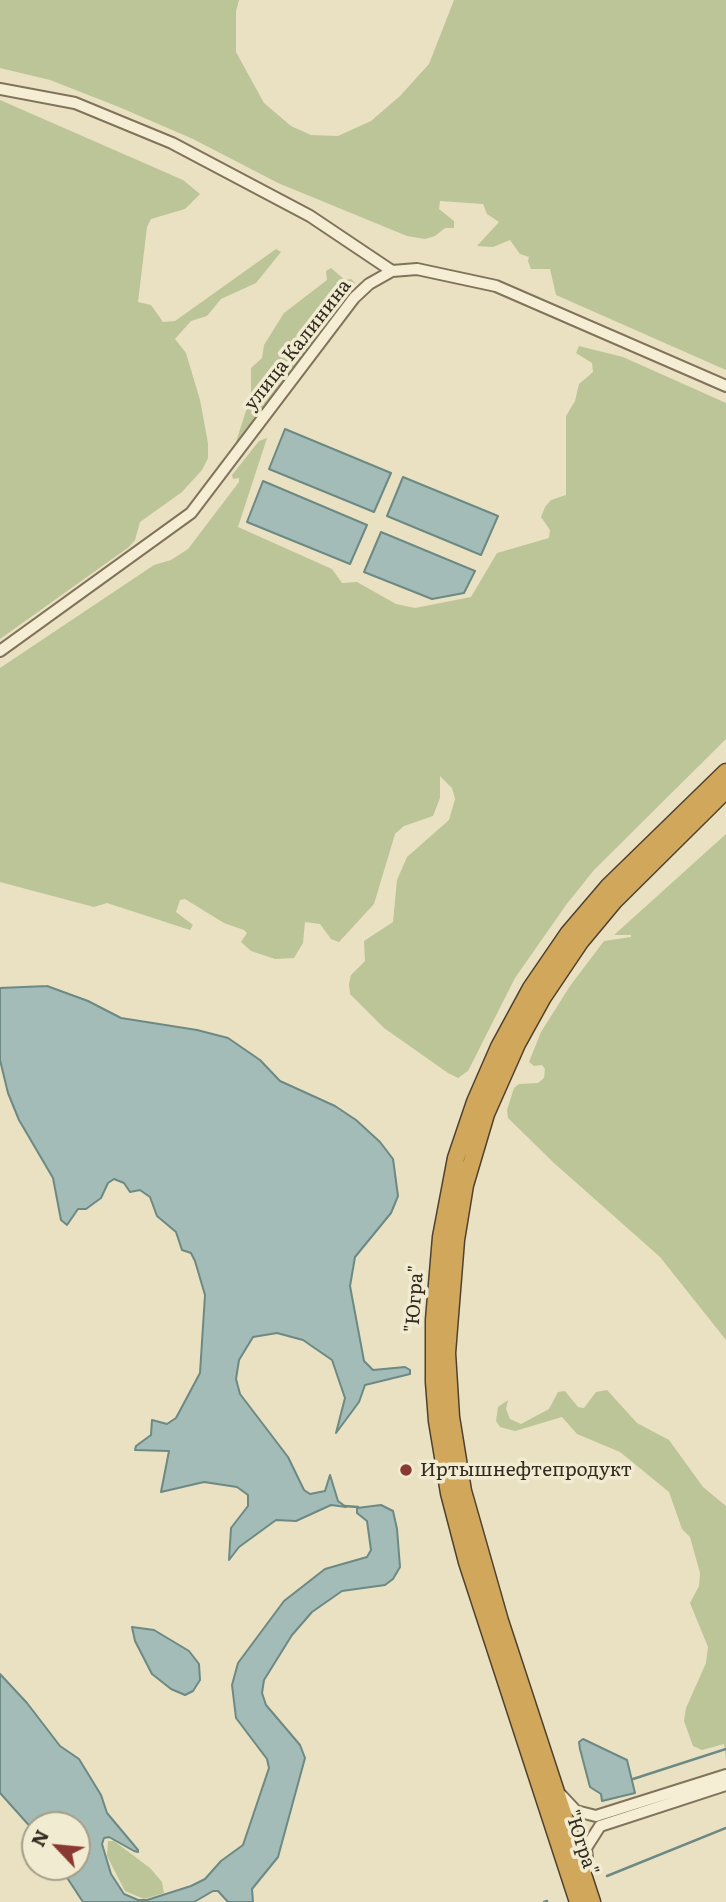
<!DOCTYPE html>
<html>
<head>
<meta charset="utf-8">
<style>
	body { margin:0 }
	#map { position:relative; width:726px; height:1902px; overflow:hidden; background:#e9e1c2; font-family:Literata,serif }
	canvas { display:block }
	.north { position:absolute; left:21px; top:1811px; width:70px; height:70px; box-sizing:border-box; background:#f1ebd1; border:2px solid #a59e89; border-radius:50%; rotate:296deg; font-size:19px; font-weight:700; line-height:28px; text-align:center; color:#322a1e }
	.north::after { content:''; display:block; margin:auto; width:24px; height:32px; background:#8a3932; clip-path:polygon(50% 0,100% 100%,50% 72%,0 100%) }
</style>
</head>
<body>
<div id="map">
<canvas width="726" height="1902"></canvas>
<div class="north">N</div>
</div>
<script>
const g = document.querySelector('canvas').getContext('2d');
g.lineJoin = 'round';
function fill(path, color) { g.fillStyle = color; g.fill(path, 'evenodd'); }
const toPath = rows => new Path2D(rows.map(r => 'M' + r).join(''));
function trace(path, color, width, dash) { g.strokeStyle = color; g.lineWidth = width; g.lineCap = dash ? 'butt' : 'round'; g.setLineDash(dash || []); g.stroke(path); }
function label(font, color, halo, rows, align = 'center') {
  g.font = font + ' Literata,serif'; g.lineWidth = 7; g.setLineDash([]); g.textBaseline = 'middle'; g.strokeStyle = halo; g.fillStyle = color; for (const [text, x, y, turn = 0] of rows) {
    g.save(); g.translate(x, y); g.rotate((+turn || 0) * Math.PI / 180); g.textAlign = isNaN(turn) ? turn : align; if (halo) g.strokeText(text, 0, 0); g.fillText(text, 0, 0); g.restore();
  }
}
const green = toPath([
	[0,0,239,0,236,11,236,52,264,103,291,126,311,135,338,136,371,121,400,96,429,64,454,0,726,0,726,370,556,295,550,269,531,269,528,261,529,257,520,254,510,240,493,247,477,246,499,222,487,214,483,204,440,201,439,209,454,221,454,228,445,228,435,236,425,239,407,236,278,183,193,139,119,107,50,80,0,68],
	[0,100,183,180,200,194,185,209,151,219,147,227,138,302,151,305,163,322,175,321,276,249,281,252,256,283,221,299,207,316,191,321,175,339,186,353,200,400,208,443,208,458,202,470,182,492,140,522,135,540,129,547,0,639],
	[331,268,345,280,351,279,355,283,346,293,341,309,241,441,236,442,251,395,251,368,262,358,264,345,284,313,327,280,326,271],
	[579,346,623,357,726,403,726,739,594,870,566,905,515,978,468,1071,458,1078,448,1073,384,1028,350,994,349,984,351,975,365,961,364,941,393,922,397,880,407,857,449,820,455,799,452,788,440,776,440,798,433,816,404,826,395,834,374,904,339,942,331,939,320,924,305,922,303,943,294,958,275,959,251,951,241,942,247,933,244,930,224,923,185,899,180,900,176,912,193,925,190,930,107,903,94,907,0,882,0,668,154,565,171,560,188,549,239,482,239,478,233,479,232,475,259,441,267,438,238,527,332,569,342,583,357,582,396,604,415,608,471,597,497,553,549,538,550,530,541,517,545,507,551,500,566,495,566,416,575,401,579,384,593,372,592,363,576,353],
	[726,834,726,1340,660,1257,554,1163,508,1118,507,1110,514,1088,519,1084,538,1083,544,1078,545,1069,542,1065,534,1066,529,1062,541,1032,570,986,604,941,631,937,631,935,614,935],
	[607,1390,637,1423,669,1440,703,1487,726,1506,726,1759,724,1744,702,1750,693,1746,684,1721,686,1708,706,1663,708,1647,690,1603,699,1586,700,1573,690,1537,682,1529,669,1492,620,1452,577,1434,562,1417,515,1431,500,1427,496,1421,498,1407,508,1400,506,1409,510,1419,521,1424,549,1409,558,1392,565,1391,578,1407,584,1408,596,1392],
	[108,1841,114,1841,150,1868,162,1882,164,1893,144,1899,125,1891,107,1856]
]);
const water = toPath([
	[285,429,391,473,374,512,269,469,285,429],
	[403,477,498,516,481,555,387,516,403,477],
	[263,481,367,525,350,564,247,522,263,481],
	[381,532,475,571,464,593,432,599,364,572,381,532],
	[47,986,88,1001,121,1018,197,1030,228,1038,260,1060,280,1081,335,1106,356,1120,380,1142,393,1159,398,1196,391,1213,355,1257,350,1286,364,1361,373,1370,405,1367,410,1370,410,1374,365,1385,359,1402,336,1433,345,1398,332,1360,303,1340,277,1333,253,1337,239,1360,236,1379,240,1394,288,1457,304,1490,310,1494,325,1491,330,1475,338,1501,346,1507,331,1505,296,1521,276,1520,239,1547,229,1560,231,1528,248,1506,248,1495,237,1487,204,1482,161,1492,169,1451,135,1450,136,1446,151,1435,152,1420,167,1424,176,1418,200,1373,205,1295,195,1261,191,1253,182,1250,176,1232,157,1216,150,1197,140,1190,130,1192,124,1183,114,1179,108,1183,101,1198,86,1209,78,1209,67,1225,61,1220,53,1178,19,1120,8,1093,0,1060,0,988,47,986],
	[381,1505,393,1511,397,1529,400,1567,393,1579,385,1585,342,1591,312,1612,292,1635,264,1680,262,1693,266,1705,300,1745,305,1758,278,1857,252,1889,253,1902,228,1902,218,1891,213,1891,194,1902,83,1902,60,1867,77,1867,77,1825,35,1825,35,1832,0,1793,0,1674,27,1703,60,1746,79,1759,101,1795,107,1813,138,1850,138,1852,134,1851,109,1837,104,1838,102,1844,111,1874,124,1894,138,1900,147,1900,191,1886,205,1879,221,1861,243,1845,269,1768,267,1759,236,1718,232,1685,238,1663,284,1601,325,1569,367,1557,371,1550,367,1521,357,1513,357,1508,381,1505],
	[132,1627,154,1630,189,1651,199,1664,200,1680,193,1691,185,1695,171,1689,152,1674,135,1641,132,1627],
	[583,1739,627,1760,635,1793,602,1801,601,1794,590,1787,580,1749,579,1742,583,1739]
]);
const stream = toPath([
	[344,1506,358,1507],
	[633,1779,726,1749],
	[607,1876,726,1828],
	[544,1902,547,1901]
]);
const minor = toPath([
	[0,89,75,103,172,143,310,216,392,271],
	[0,651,191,513,354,298,369,284,392,271,417,269,496,286,726,386],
	[561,1795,576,1811,596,1816,726,1775],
	[588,1868,586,1848,600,1826,726,1785]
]);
const highway = toPath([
	[578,1902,467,1562,449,1493,437,1421,434,1382,434,1320,441,1237,456,1158,475,1102,499,1047,531,988,568,934,609,886,726,772],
	[592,1902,500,1621,463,1491,451,1417,447,1353,456,1240,465,1185,486,1114,517,1044,543,997,580,942,615,900,726,790]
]);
const markers = [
	[406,1470,7,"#8a3932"]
];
const streetNames = [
	["улица Калинина",298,345,-52],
	["\"Югра\"",415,1299,-86],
	["\"Югра\"",581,1843,72]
];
const poiNames = [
	["Иртышнефтепродукт",420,1470]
];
fill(green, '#bcc598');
fill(water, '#a4bcb7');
trace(water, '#6c8984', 2);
trace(stream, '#6c8984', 2.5);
trace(minor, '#81735b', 14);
trace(highway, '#4f412f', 19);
trace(minor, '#f5eed5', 10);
trace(highway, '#d0a75b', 16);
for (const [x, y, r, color] of markers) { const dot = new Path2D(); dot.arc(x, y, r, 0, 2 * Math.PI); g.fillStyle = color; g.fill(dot); trace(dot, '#f1ebd1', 2.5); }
label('19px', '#322a1e', '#f1ebd1', streetNames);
label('19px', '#322a1e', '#f1ebd1', poiNames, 'left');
</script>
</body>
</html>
